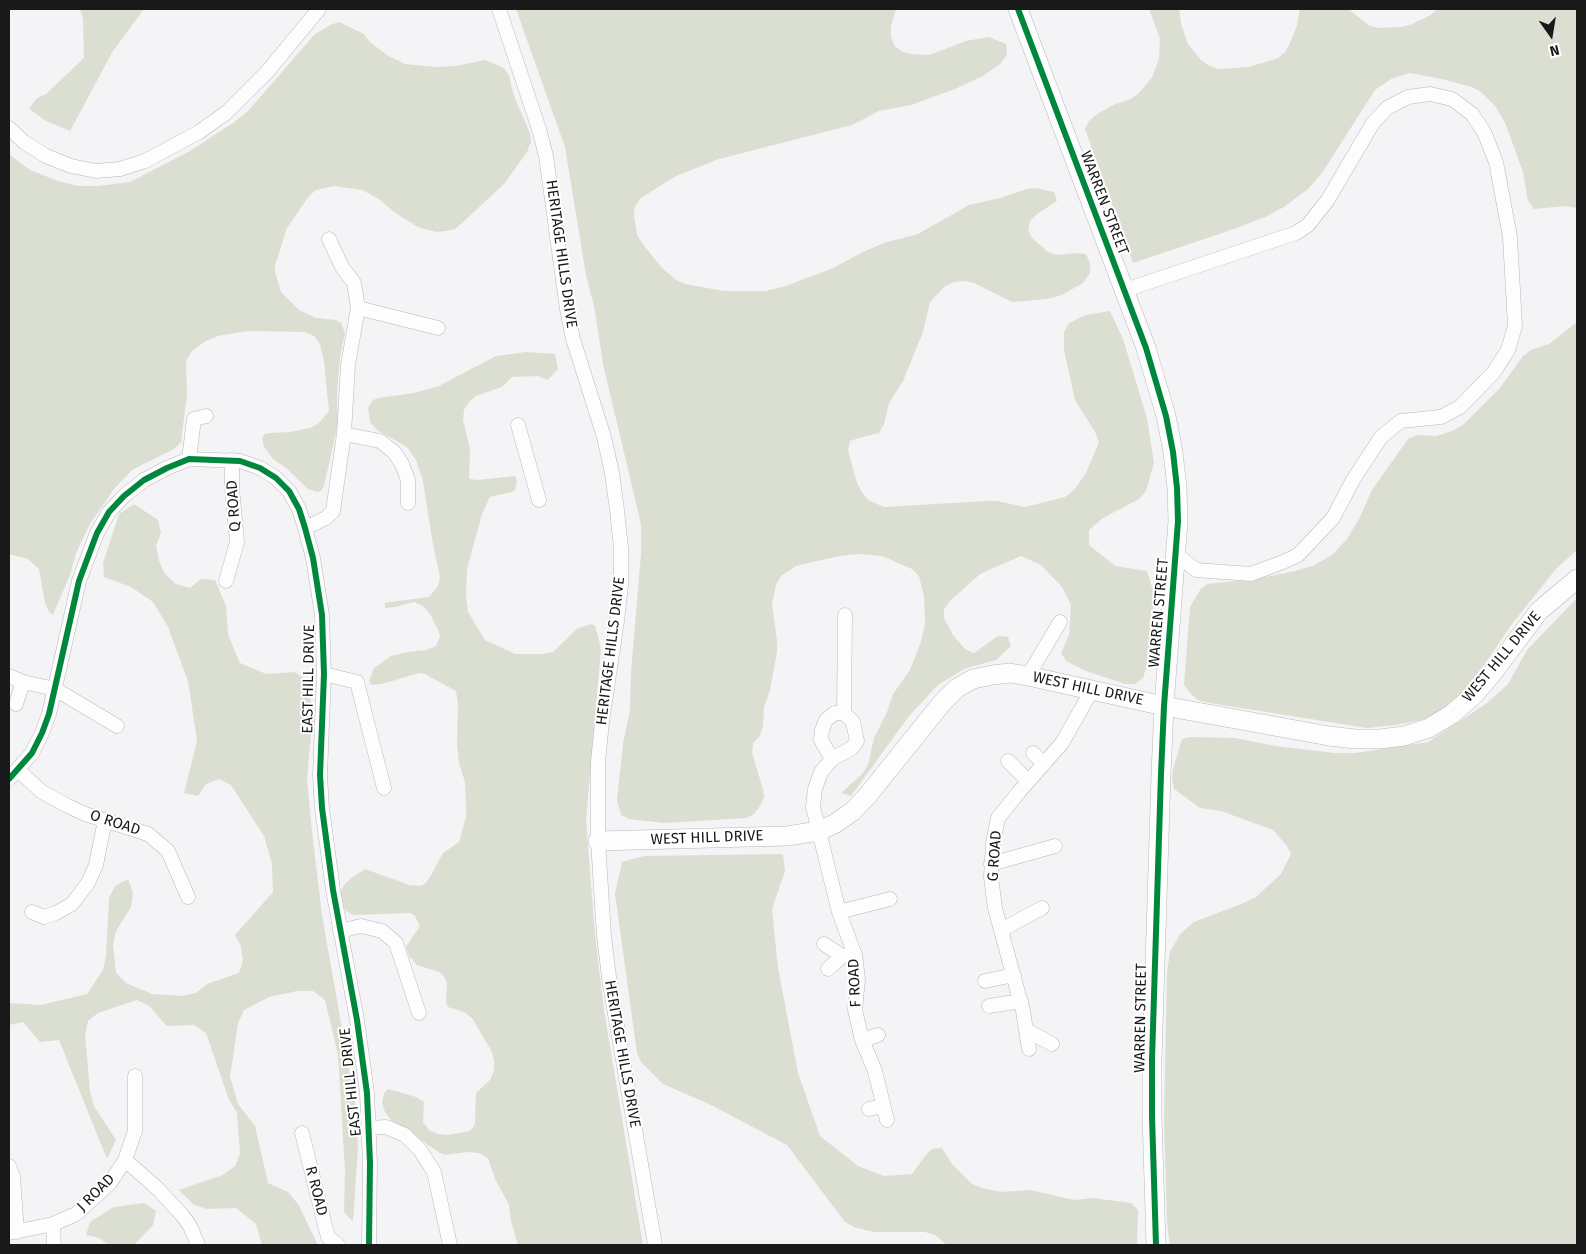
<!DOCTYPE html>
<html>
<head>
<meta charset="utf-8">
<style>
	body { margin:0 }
	#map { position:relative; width:1586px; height:1254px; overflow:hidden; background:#f4f3f6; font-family:"Fira Sans",sans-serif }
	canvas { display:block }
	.frame { position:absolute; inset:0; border:10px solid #1a191a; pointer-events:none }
	.north { position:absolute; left:1526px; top:10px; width:50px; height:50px; -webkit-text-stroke:4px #fff; paint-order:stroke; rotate:167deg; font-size:14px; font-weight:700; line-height:20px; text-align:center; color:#1a191a }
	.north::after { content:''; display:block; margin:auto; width:18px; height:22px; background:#1a191a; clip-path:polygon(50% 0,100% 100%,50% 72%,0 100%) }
</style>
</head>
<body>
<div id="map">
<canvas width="1586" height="1254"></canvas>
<div class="frame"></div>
<div class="north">N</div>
</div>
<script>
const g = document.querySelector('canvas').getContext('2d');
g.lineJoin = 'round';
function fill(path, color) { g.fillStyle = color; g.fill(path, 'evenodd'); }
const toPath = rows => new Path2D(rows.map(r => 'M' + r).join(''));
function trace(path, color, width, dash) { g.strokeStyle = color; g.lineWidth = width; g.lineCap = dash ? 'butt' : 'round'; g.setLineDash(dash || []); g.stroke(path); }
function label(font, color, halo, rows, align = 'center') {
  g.font = font + ' "Fira Sans",sans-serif'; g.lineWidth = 4; g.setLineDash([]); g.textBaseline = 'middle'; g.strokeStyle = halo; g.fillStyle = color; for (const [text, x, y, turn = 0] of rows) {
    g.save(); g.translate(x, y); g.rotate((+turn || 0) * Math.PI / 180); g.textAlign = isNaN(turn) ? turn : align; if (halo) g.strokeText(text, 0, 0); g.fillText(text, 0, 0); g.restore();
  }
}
const green = toPath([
	[80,9,144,9,113,51,70,131,46,121,29,109,36,99,46,94,84,58,83,19],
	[516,9,896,9,891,26,891,36,894,45,901,51,910,54,929,55,966,41,989,37,1006,44,1007,55,1000,64,983,76,955,89,911,105,879,111,852,125,719,159,676,176,641,198,635,206,634,216,637,234,642,243,661,267,676,280,685,284,724,291,766,291,786,286,833,268,865,251,884,243,918,234,969,205,1000,198,1027,189,1036,188,1054,192,1057,201,1037,214,1030,221,1028,230,1033,239,1048,252,1057,255,1077,253,1086,254,1090,263,1090,273,1083,283,1062,295,1047,299,1012,302,974,283,965,281,954,282,944,287,930,302,923,332,903,381,889,403,884,424,879,433,859,438,850,441,848,450,857,483,862,492,868,500,884,507,987,501,997,501,1025,507,1065,497,1074,490,1086,473,1099,442,1095,432,1075,400,1064,350,1064,332,1069,323,1077,319,1086,315,1110,311,1123,339,1147,418,1154,463,1146,491,1139,499,1103,518,1089,530,1089,545,1115,566,1147,571,1153,591,1152,649,1143,678,1135,684,1125,684,1086,671,1066,661,1061,653,1069,635,1071,605,1062,587,1041,565,1021,556,980,574,950,601,944,609,944,618,953,635,965,649,974,653,998,636,1008,637,1011,646,996,660,964,669,938,685,909,716,851,796,841,793,862,774,868,765,874,738,887,712,893,694,910,670,921,642,925,624,924,596,919,576,912,569,882,556,859,554,839,556,796,566,781,576,776,585,772,604,777,640,777,652,770,690,764,707,763,726,760,736,753,743,752,753,763,789,764,797,760,806,754,814,746,818,664,823,629,819,621,815,617,800,623,744,630,710,631,673,641,554,641,524,603,364,594,306,586,275,565,147],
	[1149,9,1179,9,1181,24,1188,44,1201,60,1210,66,1219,69,1249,67,1278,58,1285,52,1290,43,1297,25,1300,9,1348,9,1370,26,1379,28,1401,27,1410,25,1429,16,1438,9,1577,9,1577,208,1566,206,1534,209,1528,201,1523,172,1506,125,1496,107,1481,92,1472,87,1442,79,1410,73,1391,79,1375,90,1322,173,1308,189,1284,207,1265,217,1237,228,1133,263,1085,129,1089,121,1096,115,1113,105,1131,99,1139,93,1152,77,1159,59,1160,38],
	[339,22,364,34,370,42,387,55,405,64,436,67,455,66,485,60,504,68,509,76,514,96,530,133,531,142,527,152,504,184,462,223,455,229,446,231,436,232,418,227,394,212,379,199,362,190,334,186,316,190,309,196,287,228,275,265,275,272,281,292,299,310,316,318,336,320,341,323,345,333,340,357,338,381,337,402,338,424,324,486,321,491,317,492,308,489,286,468,273,459,264,447,262,438,265,434,270,433,290,432,310,428,319,423,329,411,324,362,320,344,314,336,305,332,248,331,218,336,204,342,192,351,186,361,187,395,181,442,174,449,132,470,114,489,90,524,76,553,70,575,53,615,49,612,45,603,39,569,28,559,9,554,9,154,30,170,58,181,78,186,98,186,130,182,190,151,233,123,249,110,314,35,330,25],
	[1577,322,1577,550,1556,569,1512,624,1489,658,1454,705,1426,719,1396,725,1367,728,1210,703,1198,700,1190,693,1184,685,1190,607,1200,590,1207,584,1256,579,1295,571,1315,565,1333,554,1347,539,1359,519,1372,490,1408,439,1417,435,1436,436,1446,433,1454,430,1463,425,1500,388,1523,356,1531,350,1549,344],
	[526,352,555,354,558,369,548,380,538,376,512,377,502,387,476,396,469,402,464,410,463,420,470,449,469,479,478,480,515,476,517,481,515,490,511,492,490,497,482,514,467,569,466,596,468,612,485,640,515,654,543,654,553,652,578,628,591,624,595,626,599,640,601,650,586,820,595,935,604,1010,643,1245,518,1245,511,1221,509,1205,495,1179,488,1158,479,1153,467,1152,445,1155,440,1153,391,1120,385,1112,382,1103,384,1093,388,1089,416,1097,424,1102,423,1122,429,1130,438,1134,448,1135,469,1131,473,1128,475,1124,476,1093,490,1080,494,1071,494,1060,491,1050,472,1018,464,1012,448,1007,446,1003,447,983,443,975,439,972,417,965,409,956,406,947,420,926,415,916,411,913,353,915,345,910,341,901,341,891,344,885,351,878,365,869,409,885,420,886,425,884,430,877,443,853,459,842,466,817,466,806,465,782,459,763,457,743,458,704,456,691,425,674,419,673,382,684,372,685,369,681,374,668,391,656,407,652,427,650,436,646,440,637,439,632,430,614,423,606,414,602,395,607,385,608,385,603,390,602,429,597,438,586,440,576,433,545,423,481,416,460,407,447,377,430,370,422,368,408,373,400,378,398,414,393,439,386,496,356],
	[134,504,158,520,161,533,156,546,159,561,165,574,176,584,190,588,201,579,215,580,226,606,228,635,240,663,266,674,295,672,307,681,315,721,311,735,307,779,311,822,322,915,355,1103,358,1148,353,1222,344,1212,345,1170,338,1055,325,1000,313,991,297,991,269,997,244,1010,238,1023,230,1077,238,1104,255,1126,268,1183,288,1192,298,1204,318,1245,262,1245,256,1224,236,1208,207,1209,194,1205,179,1190,223,1175,235,1166,240,1154,237,1112,229,1100,206,1033,194,1025,167,1026,149,1006,137,1000,98,1013,88,1021,85,1035,90,1091,94,1106,116,1140,107,1159,59,1040,40,1042,23,1022,9,1025,9,1003,41,1005,87,994,103,970,106,956,109,898,115,886,128,879,133,893,131,907,116,931,113,945,116,973,126,983,152,994,182,996,196,993,207,984,239,973,243,960,241,946,235,935,273,892,272,864,264,836,231,785,219,779,206,784,198,796,184,793,197,741,188,681,168,627,153,602,131,587,104,577,103,563,119,514],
	[1577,598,1577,1245,1170,1245,1167,1222,1164,1120,1167,972,1170,952,1180,934,1194,922,1239,905,1256,897,1281,874,1291,854,1287,846,1273,830,1221,811,1200,808,1174,789,1172,779,1173,769,1182,739,1190,737,1235,738,1275,746,1335,753,1355,753,1428,742,1487,703,1508,684,1527,650],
	[783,854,785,871,772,909,778,968,798,1073,820,1136,858,1166,884,1176,912,1174,925,1156,932,1149,942,1148,952,1164,972,1184,982,1188,1001,1192,1031,1190,1074,1200,1093,1198,1131,1203,1138,1210,1137,1245,947,1245,935,1235,925,1232,874,1232,854,1227,845,1222,787,1145,711,1105,663,1084,641,1062,637,1053,615,894,622,862,644,856],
	[144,1203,156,1211,153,1225,134,1245,109,1245,99,1238,86,1235,90,1222,114,1207]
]);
const street = toPath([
	[499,9,539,129,546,156,567,309,573,339,604,437,612,473,617,510,621,548,621,585,617,621,602,722,598,762,598,841,604,936,610,985,655,1245],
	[9,128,24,142,46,156,71,166,96,171,120,169,145,161,199,132,226,113,267,72,319,9],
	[1125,290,1296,233,1308,225,1327,201,1373,123,1387,108,1408,97,1430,94,1452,99,1472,114,1484,132,1496,162,1510,237,1515,326,1508,350,1494,372,1460,407,1441,417,1401,421,1381,437,1353,480,1333,518,1298,555,1283,562,1251,574,1196,570,1176,554],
	[358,308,438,328],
	[518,425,539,500],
	[344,434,380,441,394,452,402,464,408,480,408,503],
	[189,459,194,419,206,416],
	[305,528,326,518,333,511,344,434,348,365,358,308,354,283,342,267,329,239],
	[226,581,237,542,232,488,232,460],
	[324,674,357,682,384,788],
	[9,676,23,682,55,689,117,726],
	[1028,676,1060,622],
	[16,704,23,682],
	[844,713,845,615],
	[1033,753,1044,764],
	[832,759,821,740,822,730,826,720,835,713,844,713,853,722,857,741,852,748,832,759,821,772,815,789,813,807,839,912,855,955,858,979,855,1010,862,1040,875,1071,887,1120],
	[1008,761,1028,781],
	[18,770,42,792,68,806,85,814,148,834,168,851,188,897],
	[9,779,32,753,42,733,49,714,79,581,97,533,109,512,124,496,144,480,167,468,189,459,240,461,260,468,276,478,289,491,299,509,305,528,313,558,322,615,324,674,320,775,322,808,333,890,357,1020,367,1093,370,1163,369,1245],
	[991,864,1055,846],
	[32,912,44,917,56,913,72,904,88,883,96,865,105,820],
	[839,912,890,899],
	[1001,930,1042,908],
	[340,931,361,926,382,931,396,943,419,1013],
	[824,944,842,956],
	[828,969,842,956,855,955],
	[985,981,1014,975],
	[989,1006,1021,1001],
	[1026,1030,1052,1044],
	[862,1040,878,1035],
	[1029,1049,1023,1011,995,908,991,877,993,843,998,818,1019,792,1062,743,1092,690],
	[869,1109,883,1106],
	[369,1128,386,1127,405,1135,420,1150,434,1172,450,1245],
	[302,1133,328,1237,338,1245],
	[125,1160,158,1189,182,1215,190,1226,198,1245],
	[9,1166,13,1177,17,1232],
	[53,1224,54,1245],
	[9,1233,53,1224,76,1214,110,1183,125,1160,135,1131,135,1076]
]);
const secondary = toPath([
	[1018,9,1146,348,1166,416,1173,452,1177,488,1178,521,1164,706,1161,774,1152,1059,1152,1116,1156,1245],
	[598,841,787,836,819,831,836,823,853,811,868,795,942,703,957,688,973,679,992,675,1010,673,1028,676,1164,706,1329,736,1355,739,1380,739,1404,736,1429,728,1452,714,1473,696,1491,675,1539,611,1577,579]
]);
const cycleway = toPath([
	[1018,9,1146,348,1166,416,1173,452,1177,488,1178,521,1164,706,1161,774,1152,1059,1152,1116,1156,1245],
	[9,779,32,753,42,733,49,714,79,581,97,533,109,512,124,496,144,480,167,468,189,459,240,461,260,468,276,478,289,491,299,509,305,528,313,558,322,615,324,674,320,775,322,808,333,890,357,1020,367,1093,370,1163,369,1245]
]);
const streetNames = [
	["WARREN STREET",1104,203,69],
	["HERITAGE HILLS DRIVE",561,254,82],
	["Q ROAD",234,506,-94],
	["WARREN STREET",1159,613,-85],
	["HERITAGE HILLS DRIVE",611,651,-83],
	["WEST HILL DRIVE",1502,657,-50],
	["EAST HILL DRIVE",309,679,-89],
	["WEST HILL DRIVE",1088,689,12],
	["O ROAD",115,823,18],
	["WEST HILL DRIVE",707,838,-2],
	["G ROAD",995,856,-86],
	["F ROAD",855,983,-93],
	["WARREN STREET",1141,1018,-89],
	["HERITAGE HILLS DRIVE",622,1054,80],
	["EAST HILL DRIVE",351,1082,-96],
	["R ROAD",316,1191,76],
	["J ROAD",96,1193,-45]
];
fill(green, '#dadfd2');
trace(street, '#b8b7ba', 15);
trace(secondary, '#b8b7ba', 20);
trace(street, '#fdfdfe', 14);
trace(secondary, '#fdfdfe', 19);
trace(cycleway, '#00873e', 6);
label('15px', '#1a191a', '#fff', streetNames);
</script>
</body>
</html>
